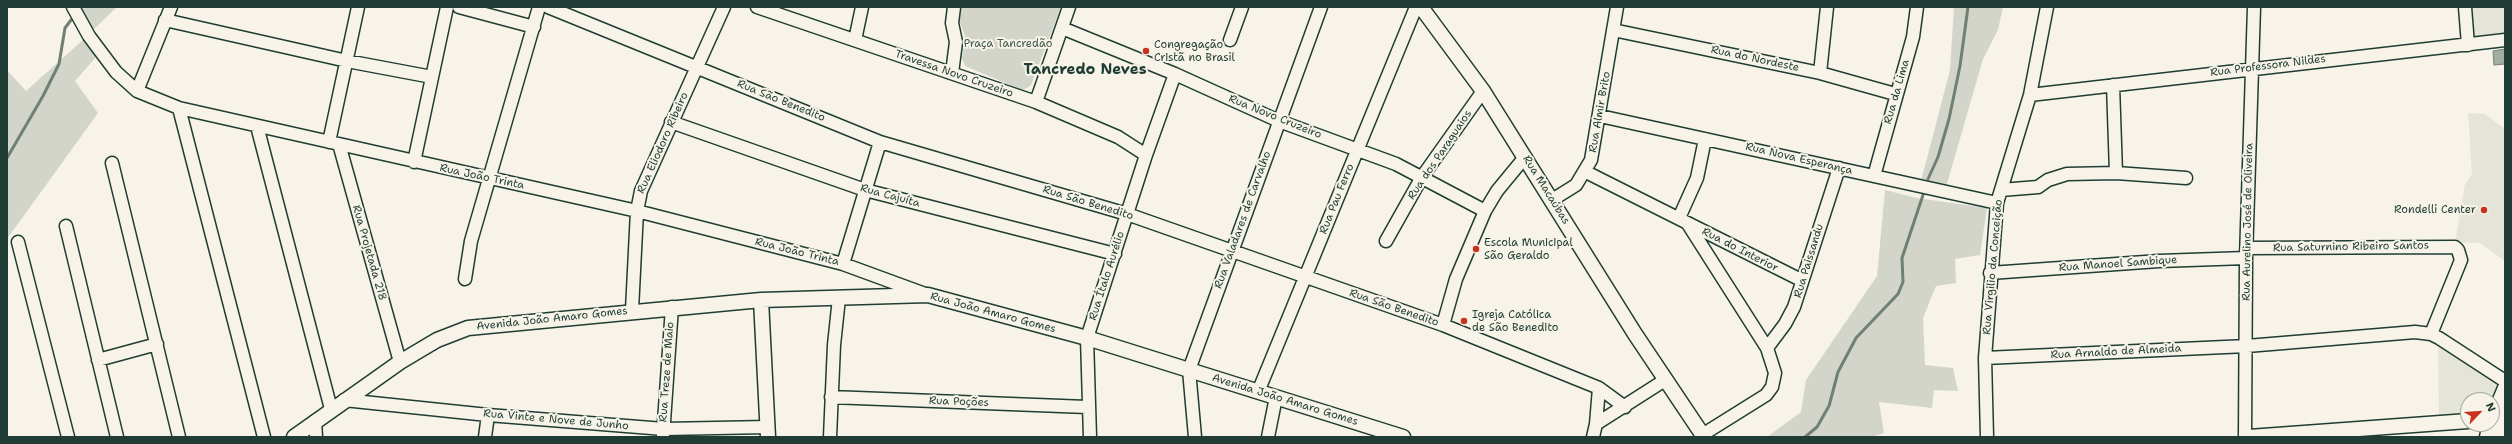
<!DOCTYPE html>
<html>
<head>
<meta charset="utf-8">
<style>
	body { margin:0 }
	#map { position:relative; width:2512px; height:444px; overflow:hidden; background:#f7f3e8; font-family:"Shantell Sans",sans-serif }
	canvas { display:block }
	.frame { position:absolute; inset:0; border:8px solid #1f3d34; pointer-events:none }
	.north { position:absolute; left:2460px; top:392px; width:40px; height:40px; box-sizing:border-box; background:#f7f3e8; border:1px solid #a1aaa0; border-radius:50%; rotate:65deg; font-size:11px; font-weight:700; line-height:16px; text-align:center; color:#1f3d34 }
	.north::after { content:''; display:block; margin:auto; width:14px; height:18px; background:#c8321e; clip-path:polygon(50% 0,100% 100%,50% 72%,0 100%) }
</style>
</head>
<body>
<div id="map">
<canvas width="2512" height="444"></canvas>
<div class="frame"></div>
<div class="north">N</div>
</div>
<script>
const g = document.querySelector('canvas').getContext('2d');
g.lineJoin = 'round';
function fill(path, color) { g.fillStyle = color; g.fill(path, 'evenodd'); }
const toPath = rows => new Path2D(rows.map(r => 'M' + r).join(''));
function trace(path, color, width, dash) { g.strokeStyle = color; g.lineWidth = width; g.lineCap = dash ? 'butt' : 'round'; g.setLineDash(dash || []); g.stroke(path); }
function label(font, color, halo, rows, align = 'center') {
  g.font = font + ' "Shantell Sans",sans-serif'; g.lineWidth = 4; g.setLineDash([]); g.textBaseline = 'middle'; g.strokeStyle = halo; g.fillStyle = color; for (const [text, x, y, turn = 0] of rows) {
    g.save(); g.translate(x, y); g.rotate((+turn || 0) * Math.PI / 180); g.textAlign = isNaN(turn) ? turn : align; if (halo) g.strokeText(text, 0, 0); g.fillText(text, 0, 0); g.restore();
  }
}
const built = toPath([
	[2460,7,2505,7,2505,34,2462,39],
	[2468,113,2485,114,2505,129,2505,261,2480,243,2455,242,2465,184,2472,174],
	[2438,343,2505,382,2505,431,2472,424,2492,424,2492,400,2468,400,2468,423,2439,417]
]);
const green = toPath([
	[80,7,117,7,93,30],
	[961,7,1061,7,1031,85,1027,88,1022,90,965,66,962,58,965,36,959,20],
	[1954,7,2003,7,1998,30,1983,59,1946,187,1921,181,1950,70],
	[83,40,97,56,75,81,98,113,7,239,7,70,26,91],
	[1885,190,1917,198,1987,208,1980,255,1955,259,1956,283,1936,286,1923,318,1925,365,1953,368,1958,391,1934,390,1932,408,1879,402,1884,433,1871,437,1767,437,1801,412,1806,380,1877,276]
]);
const water = toPath([
	[2505,49,2505,64,2494,65,2493,51,2505,49]
]);
const stream = toPath([
	[7,158,43,96,59,64,65,28,71,20],
	[1928,179,1938,157,1949,119,1960,66,1968,7],
	[1805,437,1817,427,1829,406,1838,372,1856,338,1898,294,1903,282,1902,258,1923,195]
]);
const minor = toPath([
	[73,7,89,36,116,72,137,91,179,108,637,211,843,264,925,294],
	[459,7,534,27],
	[548,7,880,142,1127,214,1443,325,1599,388,1625,407],
	[757,7,1036,102,1118,137,1146,155],
	[2465,7,2468,45],
	[165,20,347,61,432,77],
	[1062,28,1175,74,1279,121,1396,164,1485,211],
	[1613,30,1820,73,1895,94],
	[855,40,862,7],
	[1230,40,1242,7],
	[952,73,956,42,952,23,954,7],
	[1820,73,1827,7],
	[2113,85,2116,173],
	[137,91,171,7],
	[2030,95,2505,40],
	[1036,102,1069,7],
	[179,108,264,437],
	[1600,116,1997,203],
	[671,122,865,190,1115,254],
	[257,126,331,409],
	[329,142,358,7],
	[339,144,400,362],
	[414,162,447,7],
	[112,163,179,437],
	[1586,172,1801,280],
	[1874,176,1913,37,1917,7],
	[2001,190,2038,187,2048,180,2067,174,2116,173,2186,178],
	[1552,200,1576,185,1591,160,1617,7],
	[1679,218,1697,178,1705,139],
	[1688,224,1767,348,1775,373,1772,387,1766,395,1702,435],
	[66,226,117,437],
	[1386,241,1422,177,1483,91],
	[18,242,68,437],
	[2247,248,2455,247,2458,250,2461,260,2431,334],
	[843,264,880,142],
	[1990,273,2159,261,2246,258],
	[465,279,471,241,539,7],
	[632,310,637,211,641,191,724,7],
	[1443,325,1456,279,1485,211,1497,191,1525,157],
	[1767,348,1785,324,1794,307,1839,168],
	[1985,358,2247,346,2415,332,2431,334,2439,338,2505,381],
	[98,360,157,344],
	[1258,392,1416,7],
	[831,397,1087,407],
	[344,400,488,415,664,429,768,427],
	[315,421,316,437],
	[1596,424,1665,380],
	[663,436,672,307],
	[485,437,488,415],
	[830,437,834,345,839,298],
	[1090,437,1087,338,1146,155,1175,74],
	[1195,437,1189,370,1321,7],
	[1268,437,1276,397],
	[1593,437,1596,424,1599,388],
	[1987,437,1985,358,1997,203,2030,95,2047,7],
	[2245,437,2246,258,2254,7]
]);
const tertiary = toPath([
	[1421,7,1483,91,1635,334,1704,437],
	[761,300,768,437],
	[2492,419,2505,388],
	[294,437,400,362,437,340,468,328,761,300,928,295,1087,338,1403,437],
	[2249,437,2468,421],
	[2487,437,2490,424]
]);
const primary = toPath([
	[2497,437,2499,422,2505,408]
]);
const markers = [
	[1146,51,4,"#c8321e"],
	[2484,210,4,"#c8321e"],
	[1476,249,4,"#c8321e"],
	[1464,321,4,"#c8321e"]
];
const parkNames = [
	["Praça Tancredão",1008,44]
];
const poiNames = [
	["Congregação",1154,45],
	["Cristã no Brasil",1154,58],
	["Rondelli Center",2476,210,"right"],
	["Escola Municipal",1484,243],
	["São Geraldo",1484,256],
	["Igreja Católica",1472,315],
	["de São Benedito",1472,328]
];
const streetNames = [
	["Rua do Nordeste",1755,59,12],
	["Rua Professora Nildes",2268,66,-7],
	["Travessa Novo Cruzeiro",954,74,19],
	["Rua da Lima",1897,92,-74],
	["Rua São Benedito",781,101,22],
	["Rua Almir Brito",1600,112,-80],
	["Rua Novo Cruzeiro",1275,117,22],
	["Rua Eliodoro Ribeiro",663,143,-66],
	["Rua dos Paraguaios",1440,155,-56],
	["Rua Nova Esperança",1799,159,13],
	["Rua João Trinta",482,177,12],
	["Rua Macaúbas",1546,190,58],
	["Rua Cajuíta",890,196,15],
	["Rua Pau Ferro",1337,199,-68],
	["Rua São Benedito",1088,203,17],
	["Rua Valadares de Carvalho",1243,220,-70],
	["Rua Aurelino José de Oliveira",2248,222,-89],
	["Rua Saturnino Ribeiro Santos",2351,247,-1],
	["Rua do Interior",1740,250,27],
	["Rua João Trinta",797,252,14],
	["Rua Projetada 218",369,253,74],
	["Rua Paissandu",1809,261,-73],
	["Rua Manoel Sambique",2118,264,-4],
	["Rua Virgilio da Conceição",1993,267,-85],
	["Rua Ítalo Aurélio",1107,276,-72],
	["Rua São Benedito",1394,308,19],
	["Rua João Amaro Gomes",993,313,15],
	["Avenida João Amaro Gomes",552,319,-6],
	["Rua Arnaldo de Almeida",2116,352,-3],
	["Rua Treze de Maio",667,372,-86],
	["Avenida João Amaro Gomes",1285,400,17],
	["Rua Poções",959,402,2],
	["Rua Vinte e Nove de Junho",556,420,5]
];
const districtNames = [
	["Tancredo Neves",1085,70]
];
fill(built, '#e5e4d9');
fill(green, '#d3d5ca');
fill(water, '#a4ada3');
trace(water, '#6f8077', 1);
trace(stream, '#6f8077', 3);
trace(minor, '#1f3d34', 15);
trace(tertiary, '#1f3d34', 17);
trace(primary, '#1f3d34', 21);
trace(minor, '#f7f3e8', 12);
trace(tertiary, '#f7f3e8', 14);
trace(primary, '#f7f3e8', 18);
for (const [x, y, r, color] of markers) { const dot = new Path2D(); dot.arc(x, y, r, 0, 2 * Math.PI); g.fillStyle = color; g.fill(dot); trace(dot, '#f7f3e8', 1.5); }
label('11px', '#435b52', '#f7f3e8', parkNames);
label('11px', '#1f3d34', '#f7f3e8', poiNames, 'left');
label('11px', '#1f3d34', '#f7f3e8', streetNames);
label('bold 15px', '#1f3d34', '#f7f3e8', districtNames);
</script>
</body>
</html>
